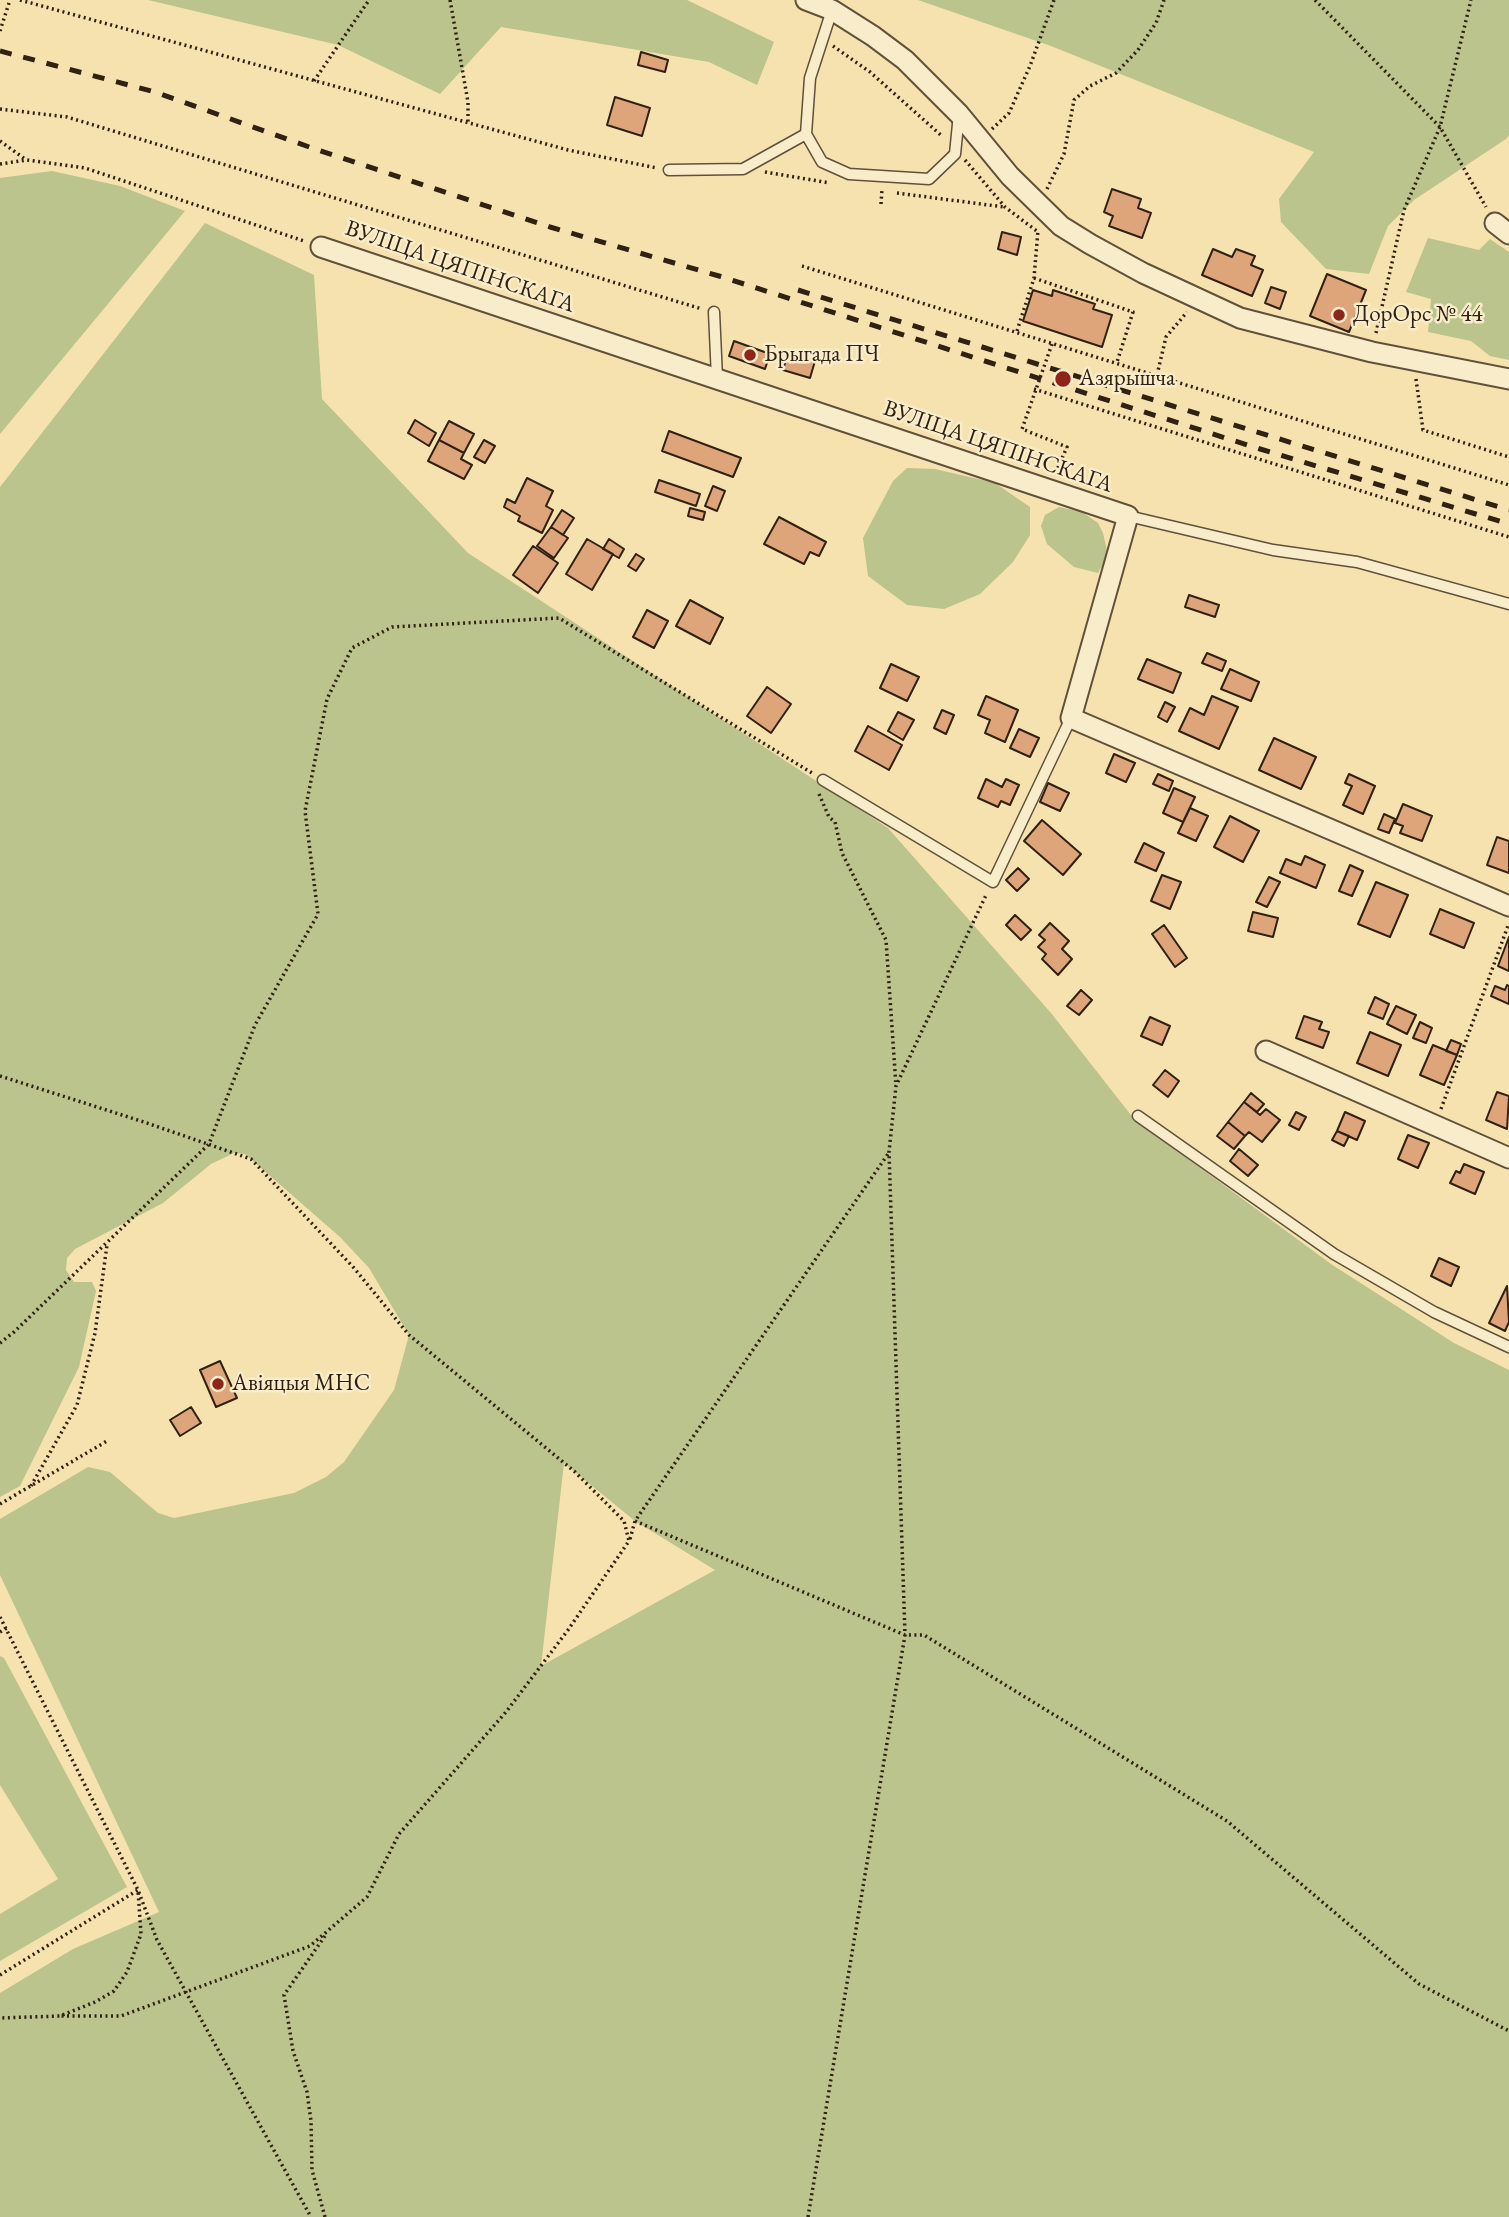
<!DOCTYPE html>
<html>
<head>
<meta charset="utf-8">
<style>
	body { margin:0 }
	canvas { display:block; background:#f5e2ae }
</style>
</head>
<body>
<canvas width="1509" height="2217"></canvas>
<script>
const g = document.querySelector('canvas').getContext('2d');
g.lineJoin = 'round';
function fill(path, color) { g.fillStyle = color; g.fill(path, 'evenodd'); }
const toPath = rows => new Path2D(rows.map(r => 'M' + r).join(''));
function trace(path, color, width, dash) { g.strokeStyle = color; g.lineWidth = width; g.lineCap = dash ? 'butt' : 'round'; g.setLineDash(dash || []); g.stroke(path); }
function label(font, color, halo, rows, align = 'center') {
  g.font = font + ' "EB Garamond",serif'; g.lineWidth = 5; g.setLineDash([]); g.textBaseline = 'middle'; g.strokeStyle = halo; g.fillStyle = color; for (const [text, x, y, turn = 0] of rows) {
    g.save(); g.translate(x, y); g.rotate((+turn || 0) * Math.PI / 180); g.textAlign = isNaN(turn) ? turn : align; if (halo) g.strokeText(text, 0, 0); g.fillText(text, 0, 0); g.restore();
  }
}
const green = toPath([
	[148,0,687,0,774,42,757,85,709,62,501,27,440,94,338,45],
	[918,0,1509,0,1509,135,1506,139,1414,200,1388,226,1369,274,1326,269,1281,222,1279,199,1314,152,1051,46],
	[52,171,120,186,185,211,0,434,0,178],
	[205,223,314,275,322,399,468,553,888,828,1051,1013,1134,1119,1331,1264,1454,1343,1509,1370,1509,2217,0,2217,0,1993,73,1949,159,1912,0,1575,0,1519,88,1467,110,1472,158,1513,174,1518,294,1493,326,1477,344,1462,394,1390,409,1335,369,1268,340,1237,245,1154,234,1153,211,1164,163,1203,75,1249,67,1258,66,1270,74,1282,92,1282,96,1291,79,1367,20,1486,0,1497,0,487],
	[564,1463,635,1521,715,1570,541,1666],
	[1428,238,1479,250,1490,239,1509,252,1509,360,1490,356,1471,341,1428,332,1431,299,1406,292],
	[907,468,935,469,995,483,1030,507,1030,535,1013,562,980,594,944,609,907,605,868,576,863,538,893,481],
	[1059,507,1082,512,1098,523,1103,533,1108,555,1098,573,1074,567,1047,544,1041,526,1045,515],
	[0,1656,4,1658,127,1887,0,1961,0,1914,58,1879,0,1785]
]);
const building = toPath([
	[641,52,668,60,665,72,638,65,641,52],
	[615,97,650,108,642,136,607,125,615,97],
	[1112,189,1141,199,1138,208,1151,213,1142,238,1109,226,1113,216,1104,212,1112,189],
	[1002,232,1021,237,1017,255,998,249,1002,232],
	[1213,249,1232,257,1236,249,1255,256,1251,265,1263,270,1252,296,1202,275,1213,249],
	[1327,274,1366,290,1349,332,1310,316,1327,274],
	[1271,287,1286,292,1280,309,1265,303,1271,287],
	[1033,290,1052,296,1053,290,1095,304,1093,309,1112,315,1102,347,1023,321,1033,290],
	[734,341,770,354,765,369,729,356,734,341],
	[788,353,815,361,810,378,783,370,788,353],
	[415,420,436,433,429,446,408,433,415,420],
	[449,421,474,434,464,453,439,440,449,421],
	[669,431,741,458,733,477,662,451,669,431],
	[439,440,464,453,461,459,472,465,464,479,428,461,439,440],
	[484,440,495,446,485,463,474,457,484,440],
	[527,478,553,491,546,506,553,510,542,533,518,521,520,516,504,507,507,499,515,503,527,478],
	[659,480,700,494,696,506,655,492,659,480],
	[713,486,725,491,717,511,705,506,713,486],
	[690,508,705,512,703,520,688,516,690,508],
	[562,510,574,518,563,535,551,527,562,510],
	[779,517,826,542,819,556,810,552,804,564,764,544,779,517],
	[551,527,568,538,554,558,537,546,551,527],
	[587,539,613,554,592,590,566,574,587,539],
	[609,539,624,549,619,558,603,549,609,539],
	[533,546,558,563,538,593,513,575,533,546],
	[636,554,644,559,636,571,628,566,636,554],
	[1189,595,1219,605,1215,617,1185,607,1189,595],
	[690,600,723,618,710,644,676,626,690,600],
	[647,610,668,621,654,648,633,637,647,610],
	[1207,653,1226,661,1222,671,1202,663,1207,653],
	[1147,659,1181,673,1173,693,1138,679,1147,659],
	[891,664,919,677,907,701,880,688,891,664],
	[1230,669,1259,682,1251,701,1221,689,1230,669],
	[767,687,791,704,771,733,747,716,767,687],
	[986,696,1018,710,1005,742,985,733,990,720,978,715,986,696],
	[1212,696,1238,707,1219,749,1179,731,1190,708,1204,715,1212,696],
	[1165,702,1175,707,1167,722,1158,717,1165,702],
	[942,710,954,715,946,734,934,728,942,710],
	[898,712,914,720,903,740,888,731,898,712],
	[868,726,902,745,889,770,855,751,868,726],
	[1019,729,1039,738,1030,757,1010,748,1019,729],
	[1274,738,1316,757,1301,789,1259,770,1274,738],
	[1114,754,1135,763,1126,782,1106,773,1114,754],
	[1158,774,1173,781,1169,791,1153,784,1158,774],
	[1349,774,1375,786,1363,814,1343,805,1352,786,1345,783,1349,774],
	[986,779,1002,787,1006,779,1019,785,1010,805,1001,801,998,807,978,798,986,779],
	[1048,783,1069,793,1060,811,1040,802,1048,783],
	[1174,788,1195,797,1183,822,1163,813,1174,788],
	[1403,804,1432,816,1422,841,1400,833,1403,826,1395,823,1403,804],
	[1190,808,1208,816,1196,841,1178,833,1190,808],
	[1384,814,1395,819,1389,833,1378,829,1384,814],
	[1230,816,1259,831,1243,862,1214,847,1230,816],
	[1042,820,1081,854,1063,875,1024,841,1042,820],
	[1497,837,1509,841,1509,873,1487,865,1497,837],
	[1144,843,1164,853,1156,871,1135,862,1144,843],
	[1305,856,1325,865,1316,888,1280,873,1286,859,1301,865,1305,856],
	[1350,865,1363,871,1352,896,1339,891,1350,865],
	[1018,868,1029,879,1017,891,1006,880,1018,868],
	[1162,875,1181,882,1170,909,1151,901,1162,875],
	[1269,877,1280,882,1267,907,1256,902,1269,877],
	[1376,882,1408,895,1390,937,1358,924,1376,882],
	[1440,909,1474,923,1464,948,1430,934,1440,909],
	[1253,912,1278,918,1273,937,1248,931,1253,912],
	[1015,915,1031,930,1021,940,1006,925,1015,915],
	[1050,923,1069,941,1062,949,1072,959,1058,975,1042,959,1046,954,1038,947,1045,940,1039,935,1050,923],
	[1164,925,1187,958,1175,967,1152,934,1164,925],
	[1509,937,1509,971,1498,966,1509,937],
	[1507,985,1509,986,1509,1004,1491,996,1495,986,1505,990,1507,985],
	[1081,990,1092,1000,1079,1015,1067,1006,1081,990],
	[1375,997,1389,1004,1383,1019,1368,1013,1375,997],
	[1396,1006,1416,1015,1407,1034,1387,1024,1396,1006],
	[1304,1016,1322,1022,1319,1029,1329,1032,1323,1048,1296,1038,1304,1016],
	[1150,1017,1170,1026,1162,1045,1141,1036,1150,1017],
	[1420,1022,1432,1028,1426,1043,1413,1038,1420,1022],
	[1370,1032,1401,1045,1388,1076,1357,1063,1370,1032],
	[1451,1040,1461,1044,1457,1055,1446,1051,1451,1040],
	[1433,1045,1457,1055,1444,1085,1420,1075,1433,1045],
	[1165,1070,1179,1081,1168,1097,1153,1085,1165,1070],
	[1497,1092,1509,1096,1507,1129,1486,1120,1497,1092],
	[1251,1093,1264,1104,1257,1112,1244,1102,1251,1093],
	[1244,1102,1260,1115,1266,1109,1280,1120,1262,1142,1249,1132,1245,1136,1228,1122,1244,1102],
	[1296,1112,1306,1117,1299,1130,1289,1125,1296,1112],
	[1345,1112,1365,1121,1357,1140,1337,1131,1345,1112],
	[1228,1122,1245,1136,1234,1149,1217,1136,1228,1122],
	[1337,1131,1349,1136,1344,1146,1332,1140,1337,1131],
	[1408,1135,1429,1143,1418,1168,1398,1159,1408,1135],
	[1239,1149,1258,1165,1248,1176,1230,1161,1239,1149],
	[1464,1164,1484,1172,1475,1194,1450,1183,1456,1171,1460,1173,1464,1164],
	[1439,1258,1459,1267,1451,1286,1431,1276,1439,1258],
	[1507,1286,1509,1322,1505,1331,1489,1323,1507,1286],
	[220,1361,237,1398,216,1407,200,1370,220,1361],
	[191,1407,201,1423,180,1436,170,1420,191,1407]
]);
const path = toPath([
	[20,0,568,150,657,168],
	[450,0,468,102,468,122],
	[1315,0,1440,127,1486,207],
	[0,31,10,0],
	[833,46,870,72,943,137],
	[314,81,369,0],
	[0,109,67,117,702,309],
	[992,129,1009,113,1030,66,1054,0],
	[0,141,25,159],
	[965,160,1005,207,1038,232],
	[0,164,27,160,85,168,304,241],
	[765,172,830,183],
	[1047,189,1064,154,1074,100,1090,86,1116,73,1138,50,1156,23,1164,0],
	[897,193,1004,207],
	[881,204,882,189],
	[802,266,1509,485],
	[1034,278,1133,312,1117,362],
	[1017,331,1034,278,1038,230],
	[1376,333,1404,210,1440,127,1471,0],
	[1052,344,1022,429,1067,447,1056,472],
	[1157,375,1166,337,1187,312],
	[1416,379,1423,430,1509,457],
	[1034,389,1509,537],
	[819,794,829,817,835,822,842,853,886,940,896,1086],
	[0,1076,144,1122,251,1159,354,1268,409,1335,575,1472,624,1521,629,1541,568,1630,506,1712,399,1834,367,1897,310,1946,121,2016,60,2016],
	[1441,1109,1509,923],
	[0,1343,14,1332,209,1144,255,1025,318,914,305,811,327,699,352,648,392,627,559,618,812,773],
	[31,1486,77,1405,95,1333,107,1245],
	[0,1504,107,1441],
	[635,1521,905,1635,924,1635,1227,1821,1419,1984,1509,2031],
	[630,1539,635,1521,888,1154],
	[0,1617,138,1890,157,1940,311,2217],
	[0,1632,7,1628],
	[0,1975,138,1890,141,1934,127,1972,114,1991,95,2002,60,2016,0,2018],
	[325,2217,312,2170,311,2121,307,2092,293,2051,284,1995,327,1933],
	[808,2217,905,1635,889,1152,896,1086,987,893]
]);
const service = toPath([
	[832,10,810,78,806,134,822,162,849,174,929,179,955,154,959,114],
	[669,170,743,169,806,134],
	[714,312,717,378],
	[1128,516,1273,550,1357,562,1509,604],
	[823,780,993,882,1071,718],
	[1138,1116,1334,1254,1434,1312,1509,1347]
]);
const minor = toPath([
	[806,0,832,10,873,36,905,60,959,114,1010,176,1061,226,1090,244,1143,273,1240,318,1372,352,1509,379],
	[1495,223,1509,234],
	[321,247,1128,516,1071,718,1509,906],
	[1266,1051,1509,1158]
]);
const rail = toPath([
	[0,51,155,92,312,148,550,227,719,276,1260,449,1509,524],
	[798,290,1509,510]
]);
const markers = [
	[1339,315,7,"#8f2418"],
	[750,355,7,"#8f2418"],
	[1063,379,9,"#8f2418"],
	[218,1384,7,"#8f2418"]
];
const streetNames = [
	["ВУЛІЦА ЦЯПІНСКАГА",460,267,19],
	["ВУЛІЦА ЦЯПІНСКАГА",998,447,19]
];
const poiNames = [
	["ДорОрс № 44",1353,315],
	["Брыгада ПЧ",764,355],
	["Азярышча",1079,379],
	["Авіяцыя МНС",232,1384]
];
fill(green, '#bac48c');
fill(building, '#dea47a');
trace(building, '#302113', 2);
trace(service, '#61513a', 13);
trace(minor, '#61513a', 23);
trace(path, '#302113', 3.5, [2, 3.5]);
trace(service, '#f8ecca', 10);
trace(minor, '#f8ecca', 19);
trace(rail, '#302113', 5, [12, 12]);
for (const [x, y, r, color] of markers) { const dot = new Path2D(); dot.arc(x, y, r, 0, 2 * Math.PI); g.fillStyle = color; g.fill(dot); trace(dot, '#f8ecca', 2.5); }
label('23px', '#302113', '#f8ecca', streetNames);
label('23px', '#302113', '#f8ecca', poiNames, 'left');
</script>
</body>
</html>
